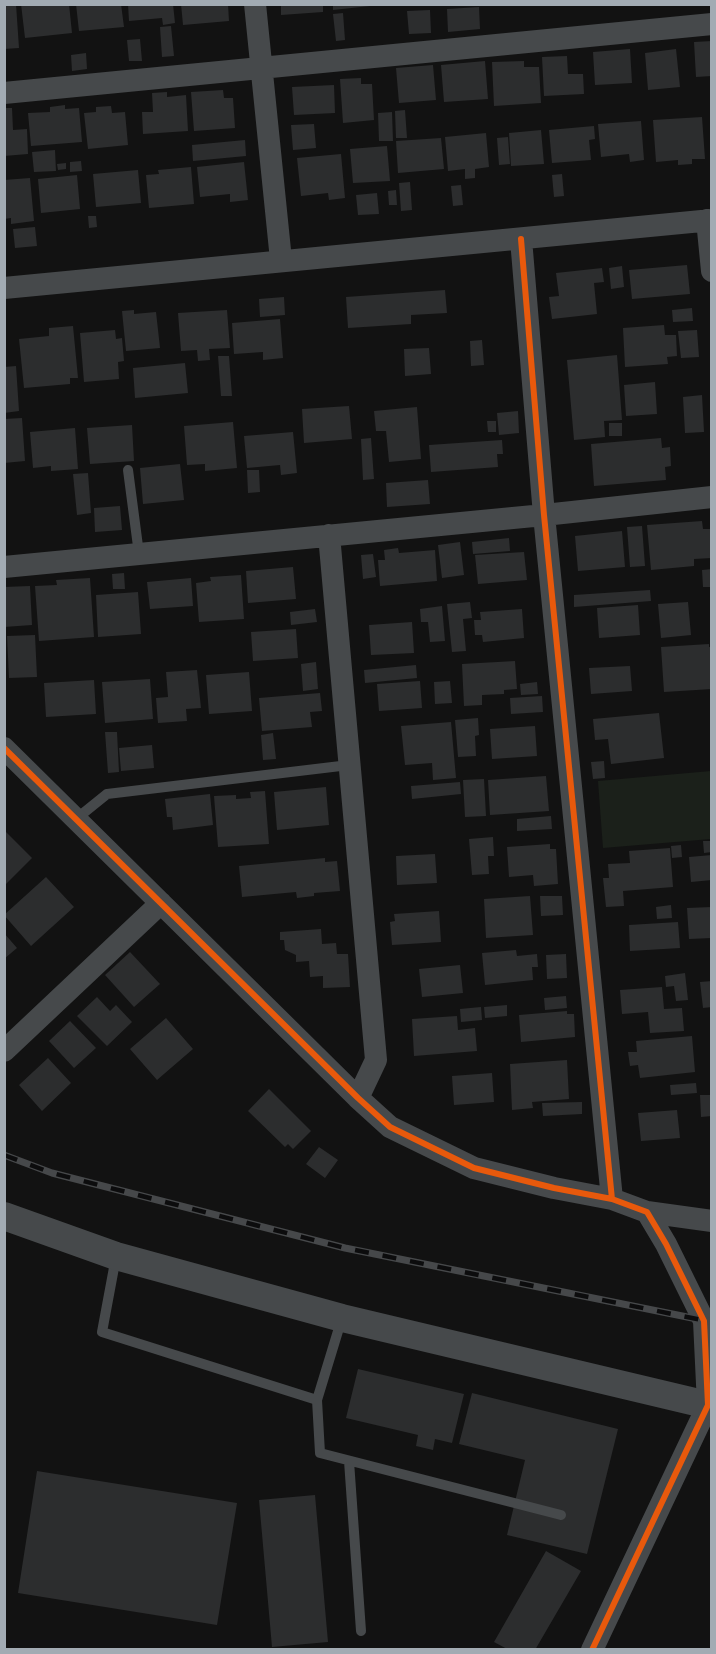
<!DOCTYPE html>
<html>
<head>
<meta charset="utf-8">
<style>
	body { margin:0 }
	#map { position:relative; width:716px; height:1654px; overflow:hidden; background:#121212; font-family:Barlow,sans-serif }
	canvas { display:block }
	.frame { position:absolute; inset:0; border:6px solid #a2abb3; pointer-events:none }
</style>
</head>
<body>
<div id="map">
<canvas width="716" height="1654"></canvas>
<div class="frame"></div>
</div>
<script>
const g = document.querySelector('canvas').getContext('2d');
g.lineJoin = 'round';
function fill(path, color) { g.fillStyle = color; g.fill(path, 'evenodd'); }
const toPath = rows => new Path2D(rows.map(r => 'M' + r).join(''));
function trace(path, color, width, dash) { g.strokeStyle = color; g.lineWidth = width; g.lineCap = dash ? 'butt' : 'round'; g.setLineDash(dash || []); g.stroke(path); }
const green = toPath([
	[711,771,711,839,603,848,598,781]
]);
const building = toPath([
	[16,4,19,48,4,49,4,5],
	[21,4,69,4,72,33,25,38],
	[76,4,121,4,124,27,79,31],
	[128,4,173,4,175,23,163,25,162,18,129,21],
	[181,4,228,4,229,21,183,25],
	[281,4,323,4,323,12,281,15],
	[333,4,370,4,370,6,333,10],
	[479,7,480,29,448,32,447,9],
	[430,10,431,33,409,34,407,11],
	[343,13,345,40,336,41,333,14],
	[171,26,174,56,162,57,160,27],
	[140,39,142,61,129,61,127,40],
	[712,41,712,76,696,77,694,42],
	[630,49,632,83,595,85,593,52],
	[676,49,680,87,648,90,645,53],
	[86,53,87,69,72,71,71,55],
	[567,56,568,74,583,74,584,94,544,96,542,57],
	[485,61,488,99,444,102,441,65],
	[524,61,524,67,539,67,541,103,494,106,492,62],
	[433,65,436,100,399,103,396,68],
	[361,78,361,84,372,84,374,120,343,123,340,79],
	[334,85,335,113,294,115,292,87],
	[223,90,224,98,233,98,235,128,194,131,191,92],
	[167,92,167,97,186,95,188,131,143,134,142,112,153,112,152,93],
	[65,105,65,109,79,108,82,142,31,146,28,113,50,112,50,107],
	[111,106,112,113,125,112,128,145,88,149,84,113,96,112,96,107],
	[4,108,12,108,13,130,27,129,28,154,4,156],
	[405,110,407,138,396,138,395,111],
	[392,112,393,141,379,141,378,113],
	[702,117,705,159,692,159,692,164,678,165,678,160,656,162,653,120],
	[641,121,644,160,630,162,629,154,601,157,598,124],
	[314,124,316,148,293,150,291,125],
	[594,126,595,139,589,140,591,160,552,163,549,130],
	[541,130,544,164,511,166,509,133],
	[486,133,489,167,475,169,475,178,465,179,465,169,448,171,445,137],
	[508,137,510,164,499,165,497,138],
	[441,138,444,169,398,173,396,141],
	[245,140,246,156,193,161,192,145],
	[387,146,390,181,353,183,350,149],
	[55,150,56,171,34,172,32,152],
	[341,154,345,198,329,200,328,193,301,196,297,158],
	[81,161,82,171,70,172,70,162],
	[244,162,248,200,230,202,230,194,200,197,197,167],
	[66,163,66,169,58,170,57,164],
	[191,167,194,204,149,208,146,175,159,174,158,170],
	[138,170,141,203,96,207,93,174],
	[562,174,564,196,554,197,552,175],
	[77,175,80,209,41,213,38,179],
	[30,178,34,221,11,224,11,218,4,219,4,180],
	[410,182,412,210,401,211,399,183],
	[461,185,463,205,453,206,451,186],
	[396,190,397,205,389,205,388,191],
	[377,193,379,214,358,215,356,195],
	[88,216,96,216,97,227,89,228],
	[35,227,37,246,15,248,13,229],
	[687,265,690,294,632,299,629,270],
	[622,266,624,287,611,289,609,268],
	[602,268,604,282,594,283,597,314,552,319,549,297,559,296,556,273],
	[445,290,447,313,411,315,411,324,348,328,346,297],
	[284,297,285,315,260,317,259,299],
	[692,308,693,321,673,322,672,310],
	[134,310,134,314,156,312,160,348,126,351,122,311],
	[227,310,230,348,209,349,210,360,198,361,197,350,181,351,178,313],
	[280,319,283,358,263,360,263,352,234,354,232,323],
	[664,325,665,335,676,335,677,356,667,357,668,364,625,367,623,328],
	[73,326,78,378,70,378,70,384,24,388,19,339,49,336,49,328],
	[115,330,116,339,122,338,124,361,118,362,119,379,84,382,80,333],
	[697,330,699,357,681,358,678,331],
	[482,340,484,365,471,366,470,341],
	[429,348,431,374,405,376,404,349],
	[617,355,622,420,604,421,605,437,574,440,567,360],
	[218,356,229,356,232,396,221,396],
	[185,363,188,393,135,398,133,368],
	[16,366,19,411,4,413,4,367],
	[655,382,657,414,626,416,624,385],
	[702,395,704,432,685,433,683,397],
	[349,406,352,439,304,443,302,409],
	[417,407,421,459,389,462,386,431,376,431,374,411],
	[518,411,519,433,499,435,497,413],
	[22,418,25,461,4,463,4,419],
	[487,421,496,421,496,432,488,432],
	[233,422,237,468,205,471,205,464,187,465,184,426],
	[609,423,622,423,622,436,609,436],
	[132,425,134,461,90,464,87,428],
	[75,428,78,469,51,471,51,466,33,468,30,432],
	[293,432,297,473,281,475,280,465,247,468,244,436],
	[371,438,374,479,363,480,361,439],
	[661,438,662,448,670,447,671,466,665,467,666,480,594,486,591,444],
	[502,440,503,454,497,454,498,467,431,472,429,445],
	[180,464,184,500,143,504,140,468],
	[247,470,259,470,260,492,248,493],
	[88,473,91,513,77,515,73,474],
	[428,480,430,504,387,507,386,483],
	[120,506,122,530,95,532,94,508],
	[702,521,703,529,712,529,712,558,694,559,694,566,651,570,647,525],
	[642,526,645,566,630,567,627,527],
	[622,531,625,567,578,571,575,536],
	[509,538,510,551,473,554,472,542],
	[460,542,464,575,442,578,438,545],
	[398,548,399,553,435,550,437,581,380,586,378,560,385,560,384,550],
	[524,552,527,580,478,584,475,555],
	[373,554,376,577,363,579,361,555],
	[293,567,296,599,248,603,246,571],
	[712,569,712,587,703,587,702,570],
	[124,573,125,589,113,589,112,574],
	[241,575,244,619,199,622,196,583,211,581,210,577],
	[90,578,94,637,39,641,35,586,57,585,56,580],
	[191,578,193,606,150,609,147,582],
	[30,586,32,625,4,627,4,587],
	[650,590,651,601,574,607,574,595],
	[138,592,141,634,98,637,96,595],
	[470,602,472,618,463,619,466,651,452,652,447,604],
	[688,602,691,635,661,638,658,604],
	[638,605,640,635,599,638,597,608],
	[442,606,445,641,430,642,428,622,421,622,420,609],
	[315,609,317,622,291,625,290,612],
	[522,609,524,638,483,642,482,635,475,635,474,620,481,620,480,612],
	[412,622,414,653,371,655,369,625],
	[296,629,298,658,253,661,251,632],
	[35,635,37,677,9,678,7,636],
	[709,644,709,647,712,647,712,668,710,668,712,689,664,692,661,647],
	[515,661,517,689,504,690,504,694,482,695,482,705,464,706,462,664],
	[316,662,318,689,303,691,301,664],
	[416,665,417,678,365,683,364,670],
	[630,666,632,691,591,694,589,668],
	[197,670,201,708,186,709,187,721,158,723,156,698,168,697,166,672],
	[249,672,252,711,209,714,206,675],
	[150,679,153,719,105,723,102,682],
	[94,680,96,714,46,717,44,683],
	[420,681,422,708,379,711,377,684],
	[450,681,452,703,435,704,434,682],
	[537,682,538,694,521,695,520,684],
	[320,693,322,711,310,712,312,727,262,731,259,698],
	[542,696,543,712,511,714,510,698],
	[659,713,664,758,611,764,608,739,595,740,593,719],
	[478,718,479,735,475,736,476,756,458,757,455,720],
	[451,722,456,778,433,780,432,763,405,765,401,726],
	[535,726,537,756,492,759,490,729],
	[105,732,117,732,119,772,108,773],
	[273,733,276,759,263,760,261,735],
	[152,745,154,768,121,771,119,748],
	[604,761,605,778,593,779,591,762],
	[546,776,549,811,490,815,488,780],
	[484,779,486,816,465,817,463,780],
	[460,782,461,794,412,799,411,786],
	[326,787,329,825,277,830,274,792],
	[265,791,269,844,218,847,214,796,236,795,236,799,251,798,250,792],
	[210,794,213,825,173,830,172,817,167,817,165,799],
	[551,816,552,829,517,831,517,819],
	[4,830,32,858,6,884,4,883],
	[493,837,494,856,488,856,489,874,472,875,469,839],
	[703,841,712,841,712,852,704,853],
	[550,844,550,849,556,849,558,884,534,886,533,875,509,877,507,847],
	[681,845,682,857,672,858,671,846],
	[670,848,673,887,623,891,624,906,606,907,603,878,609,878,608,864,630,863,629,851],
	[435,854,437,883,397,885,396,856],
	[712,855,712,880,691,882,689,857],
	[325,858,325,862,337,861,340,891,314,893,314,896,297,898,296,892,242,897,239,866],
	[46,877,74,907,31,946,4,915],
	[530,896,533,935,486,938,484,899],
	[540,896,562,896,563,915,541,916],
	[671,905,672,918,657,919,656,907],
	[712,907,712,938,689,939,687,908],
	[439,911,441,942,392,945,390,922,395,921,394,914],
	[678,922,680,948,630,951,629,925],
	[321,929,322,944,336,943,337,954,348,954,350,987,323,988,323,976,310,977,309,961,296,962,296,955,285,950,284,940,280,940,280,932],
	[4,933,17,948,4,959],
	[516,950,517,956,537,954,538,967,532,967,533,980,485,985,482,953],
	[130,952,160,984,134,1007,105,975],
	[566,954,567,978,547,979,546,955],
	[460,965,463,993,422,997,419,969],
	[685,973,688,1000,676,1001,674,986,666,987,665,976],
	[712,981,712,1007,703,1008,700,982],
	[662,987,664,1009,682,1008,684,1031,650,1033,648,1012,622,1014,620,990],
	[566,996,567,1008,545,1010,544,998],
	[97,997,110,1011,116,1005,132,1022,107,1046,77,1016],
	[507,1005,507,1016,485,1018,484,1007],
	[481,1007,482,1020,461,1022,460,1009],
	[567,1011,567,1014,574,1014,575,1037,521,1042,519,1015],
	[457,1016,458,1030,475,1028,477,1051,414,1056,412,1019],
	[166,1018,193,1049,157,1080,130,1049],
	[70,1021,96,1048,74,1068,49,1041],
	[692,1036,695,1072,640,1078,638,1065,630,1066,628,1052,637,1052,636,1041],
	[48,1058,71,1083,42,1111,19,1085],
	[567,1060,569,1099,532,1102,533,1108,512,1110,510,1064],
	[492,1073,494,1102,454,1105,452,1076],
	[696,1083,697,1093,671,1095,670,1085],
	[269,1089,311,1131,293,1149,288,1144,285,1147,248,1111],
	[700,1095,712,1095,712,1116,701,1117],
	[582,1102,582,1114,543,1116,542,1103],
	[677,1110,680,1138,641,1141,638,1113],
	[319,1147,338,1160,325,1178,306,1164],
	[358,1369,464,1394,452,1443,435,1439,433,1450,416,1446,418,1435,346,1418],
	[472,1393,618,1429,587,1554,507,1535,525,1460,459,1444],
	[37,1471,237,1503,217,1625,18,1593],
	[315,1495,328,1642,272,1647,259,1500],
	[546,1551,581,1571,535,1650,509,1650,494,1642]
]);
const service = toPath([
	[128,470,139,554],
	[76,819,107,794,349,765],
	[116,1257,102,1332,317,1400],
	[342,1318,317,1400,320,1453,561,1515],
	[349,1461,361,1631]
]);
const minor = toPath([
	[255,4,281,260],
	[4,93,712,24],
	[707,220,712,271],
	[521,239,544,515,612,1199],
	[4,288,712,220],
	[329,535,376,1060,358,1098],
	[4,567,544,515,712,497],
	[4,748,358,1098,390,1127,474,1168,554,1188,612,1199,647,1212,666,1244,704,1321,708,1405,592,1650],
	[4,1051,161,903],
	[647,1212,712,1221]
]);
const tertiary = toPath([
	[4,1216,116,1256,342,1318,712,1406]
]);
const rail = toPath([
	[4,1155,52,1173,345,1248,712,1322]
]);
const cycleway = toPath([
	[521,239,544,515,612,1199],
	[4,748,358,1098,390,1127,474,1168,554,1188,612,1199,647,1212,666,1244,704,1321,708,1405,592,1650]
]);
fill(green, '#1b201a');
fill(building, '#2c2d2e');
trace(service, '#46494b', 10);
trace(minor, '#46494b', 22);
trace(tertiary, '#46494b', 28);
trace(rail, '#46484a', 7);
trace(rail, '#0c0c0d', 4.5, [14]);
trace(cycleway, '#e8590c', 6);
</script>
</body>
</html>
